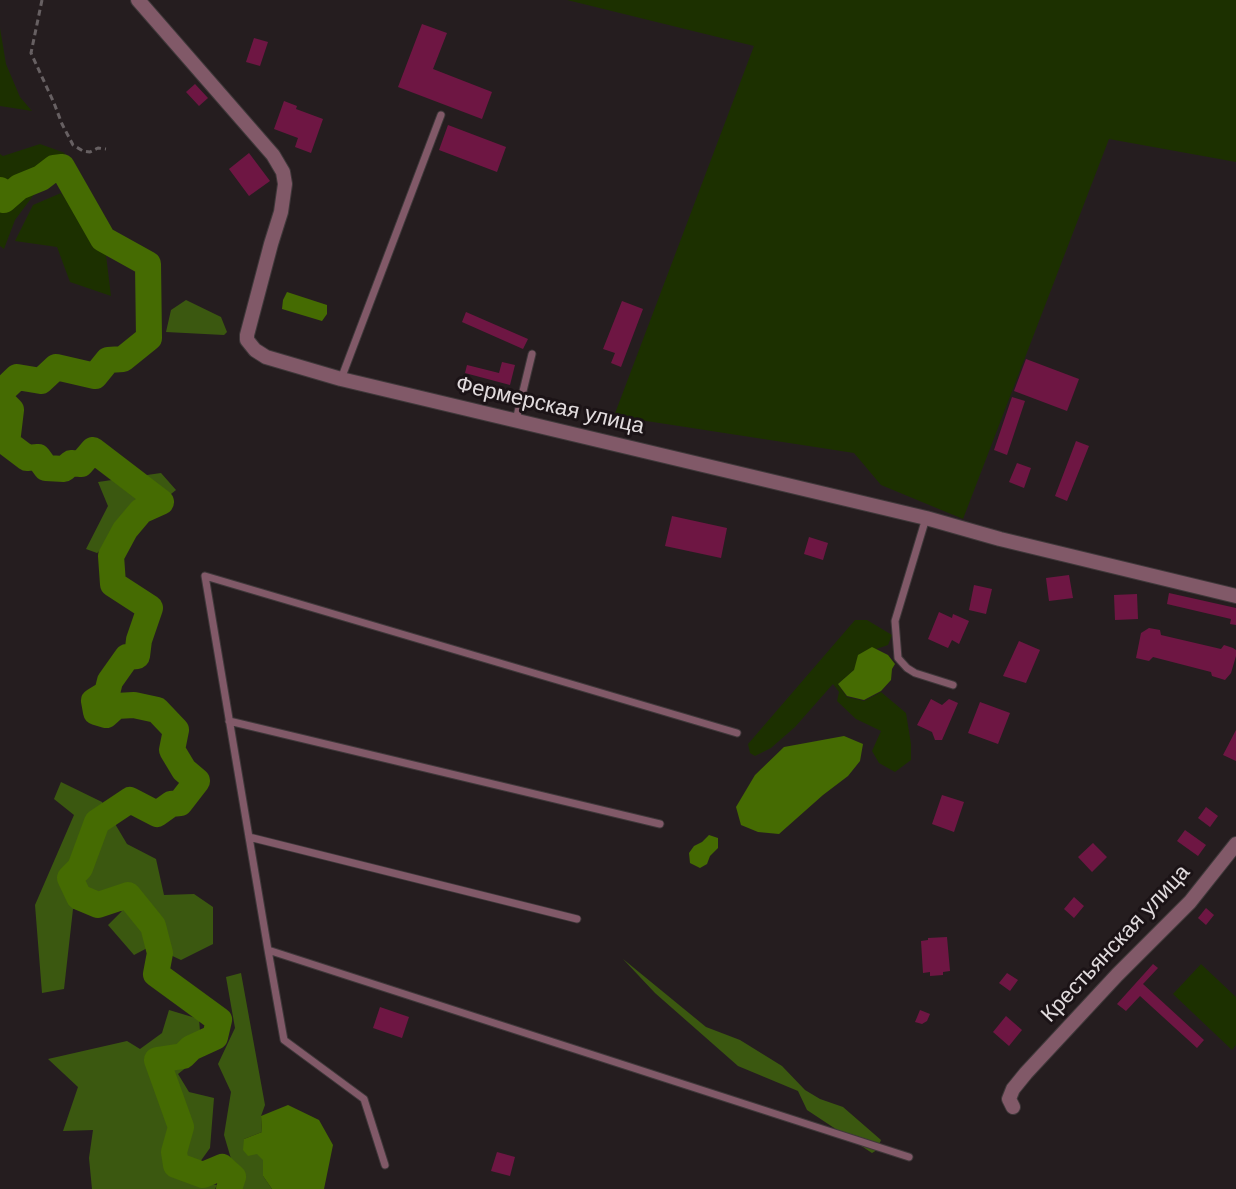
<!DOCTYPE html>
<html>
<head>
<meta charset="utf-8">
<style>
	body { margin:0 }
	canvas { display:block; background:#251d1f }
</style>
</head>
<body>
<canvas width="1236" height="1189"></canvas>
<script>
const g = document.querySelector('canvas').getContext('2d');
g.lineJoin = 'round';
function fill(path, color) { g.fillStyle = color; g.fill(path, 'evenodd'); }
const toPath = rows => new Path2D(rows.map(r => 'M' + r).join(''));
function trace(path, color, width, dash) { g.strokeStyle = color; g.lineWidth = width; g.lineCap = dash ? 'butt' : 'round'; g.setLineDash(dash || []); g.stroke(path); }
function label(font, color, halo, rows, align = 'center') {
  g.font = font + ' Arial,sans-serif'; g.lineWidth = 6; g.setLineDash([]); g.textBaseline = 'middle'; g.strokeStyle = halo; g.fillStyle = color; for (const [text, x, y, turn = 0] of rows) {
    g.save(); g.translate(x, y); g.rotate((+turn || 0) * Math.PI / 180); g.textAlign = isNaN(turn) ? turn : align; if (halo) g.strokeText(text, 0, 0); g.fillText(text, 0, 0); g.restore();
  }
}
const green = toPath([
	[567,0,1236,0,1236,162,1109,139,963,519,881,485,854,453,614,416,754,46],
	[0,28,6,64,20,97,32,111,0,106],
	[40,144,65,153,15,220,4,249,0,246,0,154,3,156],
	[61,193,106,255,111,296,70,282,57,247,15,241,33,205],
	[855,620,867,620,892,635,888,645,859,655,854,670,838,684,847,697,864,701,881,692,906,713,911,744,911,760,895,772,879,763,872,751,881,731,856,719,837,701,839,692,833,684,795,727,771,748,755,756,750,753,748,744],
	[1201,964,1236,997,1236,1045,1232,1050,1173,994]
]);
const forest = toPath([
	[186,300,221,317,227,332,224,335,166,332,171,310],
	[161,473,176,490,97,553,86,549,108,506,98,482],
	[61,782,102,802,127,844,156,859,164,895,194,894,213,907,213,944,181,960,151,946,134,955,108,925,122,911,73,909,64,989,42,993,35,905,74,815,54,799],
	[623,959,706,1027,740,1040,782,1066,805,1090,820,1099,843,1107,881,1140,877,1150,872,1153,807,1110,798,1091,738,1066,655,993],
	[241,973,265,1105,261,1116,262,1132,244,1139,264,1160,263,1176,272,1189,238,1189,237,1179,224,1135,231,1092,218,1064,235,1028,226,977],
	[169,1010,199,1019,202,1055,178,1074,189,1092,214,1098,210,1148,187,1180,217,1185,215,1189,92,1189,89,1158,93,1130,63,1131,78,1087,48,1059,127,1041,140,1049,162,1033]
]);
const water = toPath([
	[287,292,327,305,327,314,322,321,282,309,283,300],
	[872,647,888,655,895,664,892,669,891,680,881,691,864,700,847,696,838,684,854,670,858,655],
	[844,736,863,744,860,761,848,776,823,795,779,834,758,832,741,825,736,807,755,775,784,747],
	[709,835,718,838,718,848,710,856,707,864,700,868,690,863,689,853,694,846,702,842],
	[288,1105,319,1120,333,1145,324,1189,272,1189,263,1176,263,1160,257,1154,248,1156,243,1150,244,1139,262,1132,261,1116]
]);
const river = toPath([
	[0,190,4,200,19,187,41,178,54,168,62,167,103,239,148,264,149,338,123,359,108,360,95,376,56,367,41,381,17,377,0,393],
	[0,399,11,410,7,443,27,458,38,457,46,468,64,469,71,463,81,464,93,450,161,502,141,511,125,530,111,556,113,584,150,608,139,640,137,656,127,657,110,681,107,693,94,701,96,712,106,715,116,706,134,705,157,710,176,730,172,750,184,770,197,781,180,803,171,804,157,814,130,800,97,822,80,868,70,878,79,897,98,905,128,895,153,926,160,953,156,974,219,1020,215,1037,191,1048,183,1056,157,1060,181,1127,174,1152,176,1165,203,1175,222,1167,233,1177,229,1189]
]);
const building = toPath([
	[422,24,447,33,433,69,492,92,482,119,398,87],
	[254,38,268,42,260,66,246,62],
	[195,84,208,98,199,106,186,92],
	[284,101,297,106,296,109,323,119,311,153,295,147,298,138,274,129],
	[448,125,506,147,497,172,439,150],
	[249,153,270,181,249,196,229,169],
	[622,301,643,309,621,367,611,363,615,353,603,349],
	[466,312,528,339,523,349,462,322],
	[1026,359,1079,379,1067,411,1014,391],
	[502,362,515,365,510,385,465,373,467,365,499,373],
	[1012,397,1025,401,1007,455,994,450],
	[1076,441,1089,446,1067,501,1055,496],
	[1017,463,1031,468,1024,488,1009,482],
	[672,516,727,528,721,558,665,546],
	[809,537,828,543,823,560,804,554],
	[1069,575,1073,598,1049,601,1046,578],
	[974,585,992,589,986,614,969,610],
	[1169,593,1236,608,1236,625,1230,624,1231,619,1167,604],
	[1137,594,1138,619,1115,620,1114,595],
	[939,612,952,618,953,614,969,621,959,644,952,640,948,648,928,639],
	[1149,628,1160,630,1161,635,1221,649,1224,645,1233,648,1236,650,1236,656,1231,673,1225,680,1212,676,1211,672,1153,657,1149,661,1136,658,1141,633],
	[1019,641,1040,650,1026,683,1003,676],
	[931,699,942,705,949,699,958,703,942,740,935,740,932,732,917,725],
	[980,702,1010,713,998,744,968,733],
	[1236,730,1236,761,1223,755],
	[942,795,964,802,954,832,932,824],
	[1206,807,1218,816,1210,827,1198,818],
	[1185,830,1206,845,1198,856,1177,841],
	[1093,843,1107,857,1092,872,1078,857],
	[1074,897,1084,906,1074,918,1064,909],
	[1206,908,1214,915,1206,925,1198,918],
	[947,937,950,971,943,972,943,975,930,976,930,972,923,973,921,941,928,940,928,938],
	[1153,964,1158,968,1143,984,1204,1040,1197,1048,1140,996,1126,1011,1117,1004],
	[1007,973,1018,980,1010,991,999,983],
	[380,1007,409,1017,402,1038,373,1028],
	[920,1010,930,1014,927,1021,922,1024,915,1022],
	[1006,1016,1022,1030,1009,1046,993,1032],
	[497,1152,515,1157,510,1176,491,1171]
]);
const path = toPath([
	[42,0,31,53,54,103,62,124,73,145,83,151,90,152,98,148,106,149]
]);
const lane = toPath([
	[341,379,441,115],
	[516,420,532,354],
	[926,518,895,621,898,658,907,668,915,673,953,685],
	[229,721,660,824],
	[249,837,577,919],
	[268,950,205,576,737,733],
	[385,1165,364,1099,284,1040,268,950,909,1157]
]);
const street = toPath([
	[138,0,273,155,283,172,285,184,281,212,271,244,247,335,247,340,255,350,266,357,341,379,926,518,1000,539,1236,596],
	[1013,1107,1009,1099,1013,1089,1026,1073,1117,975,1190,902,1236,844]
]);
const streetNames = [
	["Фермерская улица",550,406,13],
	["Крестьянская улица",1116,944,-47]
];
fill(green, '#1c3000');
fill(forest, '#3b5810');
fill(water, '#456b02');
trace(river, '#456b02', 26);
fill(building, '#6e1643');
trace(lane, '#3f383a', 9);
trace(street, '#3f383a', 16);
trace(path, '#676062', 3, [6, 4]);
trace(lane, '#815968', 7);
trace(street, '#815968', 14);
label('22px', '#e1dbdd', '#1b1316', streetNames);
</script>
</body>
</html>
